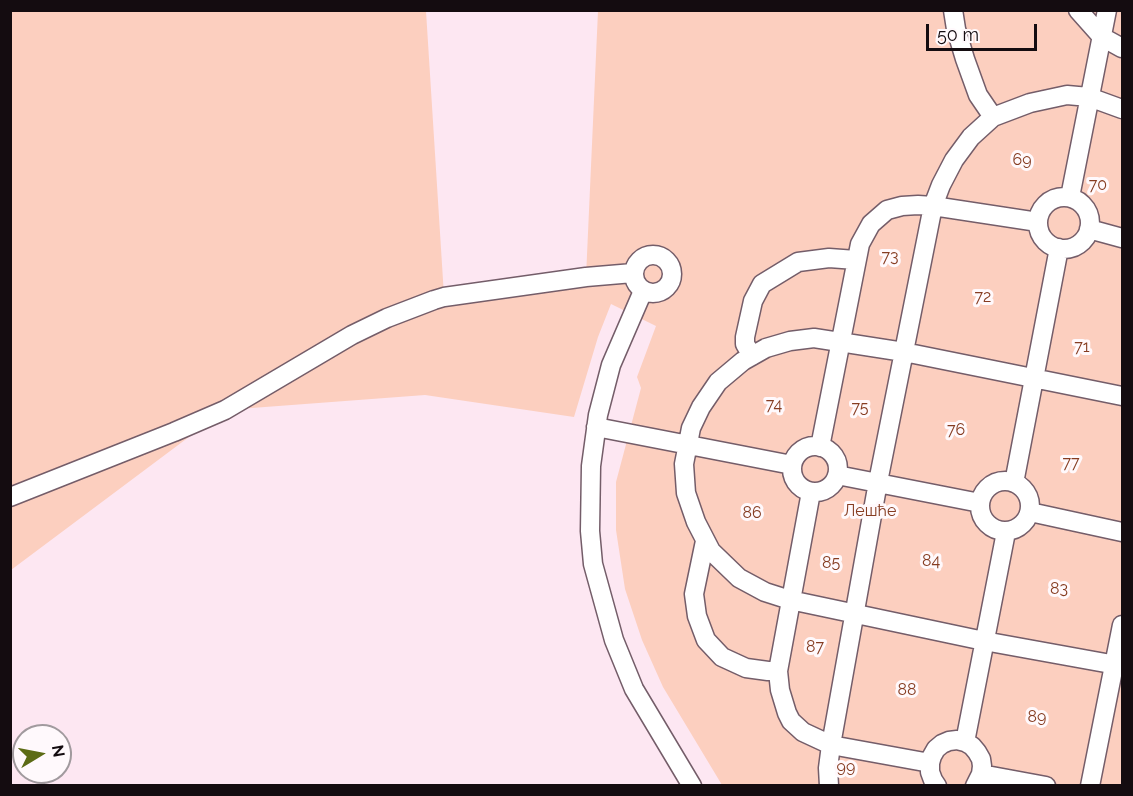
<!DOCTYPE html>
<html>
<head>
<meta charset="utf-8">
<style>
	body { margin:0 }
	#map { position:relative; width:1133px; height:796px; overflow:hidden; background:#fde7f2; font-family:Raleway,sans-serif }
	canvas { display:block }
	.frame { position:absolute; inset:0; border:12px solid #140c10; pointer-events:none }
	.north { position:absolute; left:12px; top:724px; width:60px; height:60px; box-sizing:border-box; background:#fff9fc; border:2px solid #a19a9e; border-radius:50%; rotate:80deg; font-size:16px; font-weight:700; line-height:24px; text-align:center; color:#140c10 }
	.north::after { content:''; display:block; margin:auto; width:21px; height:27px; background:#5c6b15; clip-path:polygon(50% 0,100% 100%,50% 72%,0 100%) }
	.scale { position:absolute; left:926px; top:24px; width:111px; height:27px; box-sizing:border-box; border:3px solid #140c10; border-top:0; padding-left:8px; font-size:18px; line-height:21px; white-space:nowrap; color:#140c10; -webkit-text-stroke:4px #fff9fc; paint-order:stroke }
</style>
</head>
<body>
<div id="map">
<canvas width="1133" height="796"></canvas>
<div class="frame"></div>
<div class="north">N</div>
<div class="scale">50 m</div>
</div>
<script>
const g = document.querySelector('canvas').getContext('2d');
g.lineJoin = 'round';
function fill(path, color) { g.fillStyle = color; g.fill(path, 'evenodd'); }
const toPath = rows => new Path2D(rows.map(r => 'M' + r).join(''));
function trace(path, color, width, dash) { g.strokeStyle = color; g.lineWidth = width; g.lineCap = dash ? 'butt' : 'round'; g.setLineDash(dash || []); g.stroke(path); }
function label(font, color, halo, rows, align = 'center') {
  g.font = font + ' Raleway,sans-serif'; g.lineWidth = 6; g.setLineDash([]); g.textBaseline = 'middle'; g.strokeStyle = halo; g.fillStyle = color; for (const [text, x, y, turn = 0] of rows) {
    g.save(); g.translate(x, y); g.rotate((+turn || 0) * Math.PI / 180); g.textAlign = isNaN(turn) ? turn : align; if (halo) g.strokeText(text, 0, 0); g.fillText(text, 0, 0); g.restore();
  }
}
const green = toPath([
	[10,11,426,11,444,296,586,277,598,11,1122,11,1122,785,722,785,663,687,642,640,625,589,616,530,616,482,641,388,637,377,656,326,611,304,598,337,574,417,425,395,225,410,11,570]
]);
const minor = toPath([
	[953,10,956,29,965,59,978,95,993,117],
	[1078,10,1102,37,1122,48],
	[1070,197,1107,10],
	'1038 223a26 26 0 1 1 52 0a26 26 0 1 1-52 0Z',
	[1089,229,1122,238],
	'634 274a19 19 0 1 1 38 0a19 19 0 1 1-38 0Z',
	[643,291,611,365,598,415,591,466,590,531,593,564,614,640,634,689,692,786],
	[752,356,745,344,745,337,753,301,762,284,798,262,829,258,856,260],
	[1122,396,904,352,814,338,790,341,766,348,743,361,718,382,701,407,691,428,684,464,686,493,696,522,711,551,739,578,765,592,790,600,984,641,1122,666],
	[596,427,792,465],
	'792 469a23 23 0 1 1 46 0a23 23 0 1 1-46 0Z',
	[820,447,860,244,871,224,887,210,902,206,918,205,933,206,1038,222],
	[837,475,980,503],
	'980 506a25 25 0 1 1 50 0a25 25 0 1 1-50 0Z',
	[1014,483,1059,248],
	[811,492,778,671,780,690,787,713,791,721,803,732,831,745,930,763],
	[10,497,174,432,225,410,352,335,387,318,434,300,444,297,586,277,633,273],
	[1030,512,1122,532],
	[705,541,694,594,697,616,706,640,722,657,746,668,768,671,778,671],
	[965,742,1006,532],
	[981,774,1046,786],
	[829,786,828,768,831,745,878,482,933,206,941,185,954,160,971,137,993,117,1030,103,1067,95,1089,97,1122,109],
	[937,786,933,780,930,772,930,763,932,756,936,749,942,744,949,741,957,740,965,742,972,746,977,752,981,759,982,766,981,774,975,786],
	[1090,786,1122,625]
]);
const parkNames = [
	["69",1022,160],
	["70",1098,185],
	["73",890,257],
	["72",983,297],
	["71",1082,347],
	["74",774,405],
	["75",860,408],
	["76",956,430],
	["77",1071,463],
	["Лешће",870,511],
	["86",752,513],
	["84",931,561],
	["85",831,563],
	["83",1059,589],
	["87",815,647],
	["88",907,690],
	["89",1037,717],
	["99",846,767]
];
fill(green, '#fccfbf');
trace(minor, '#745d69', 21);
trace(minor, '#fff', 18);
label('16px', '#863c21', '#fff9fc', parkNames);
</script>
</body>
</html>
